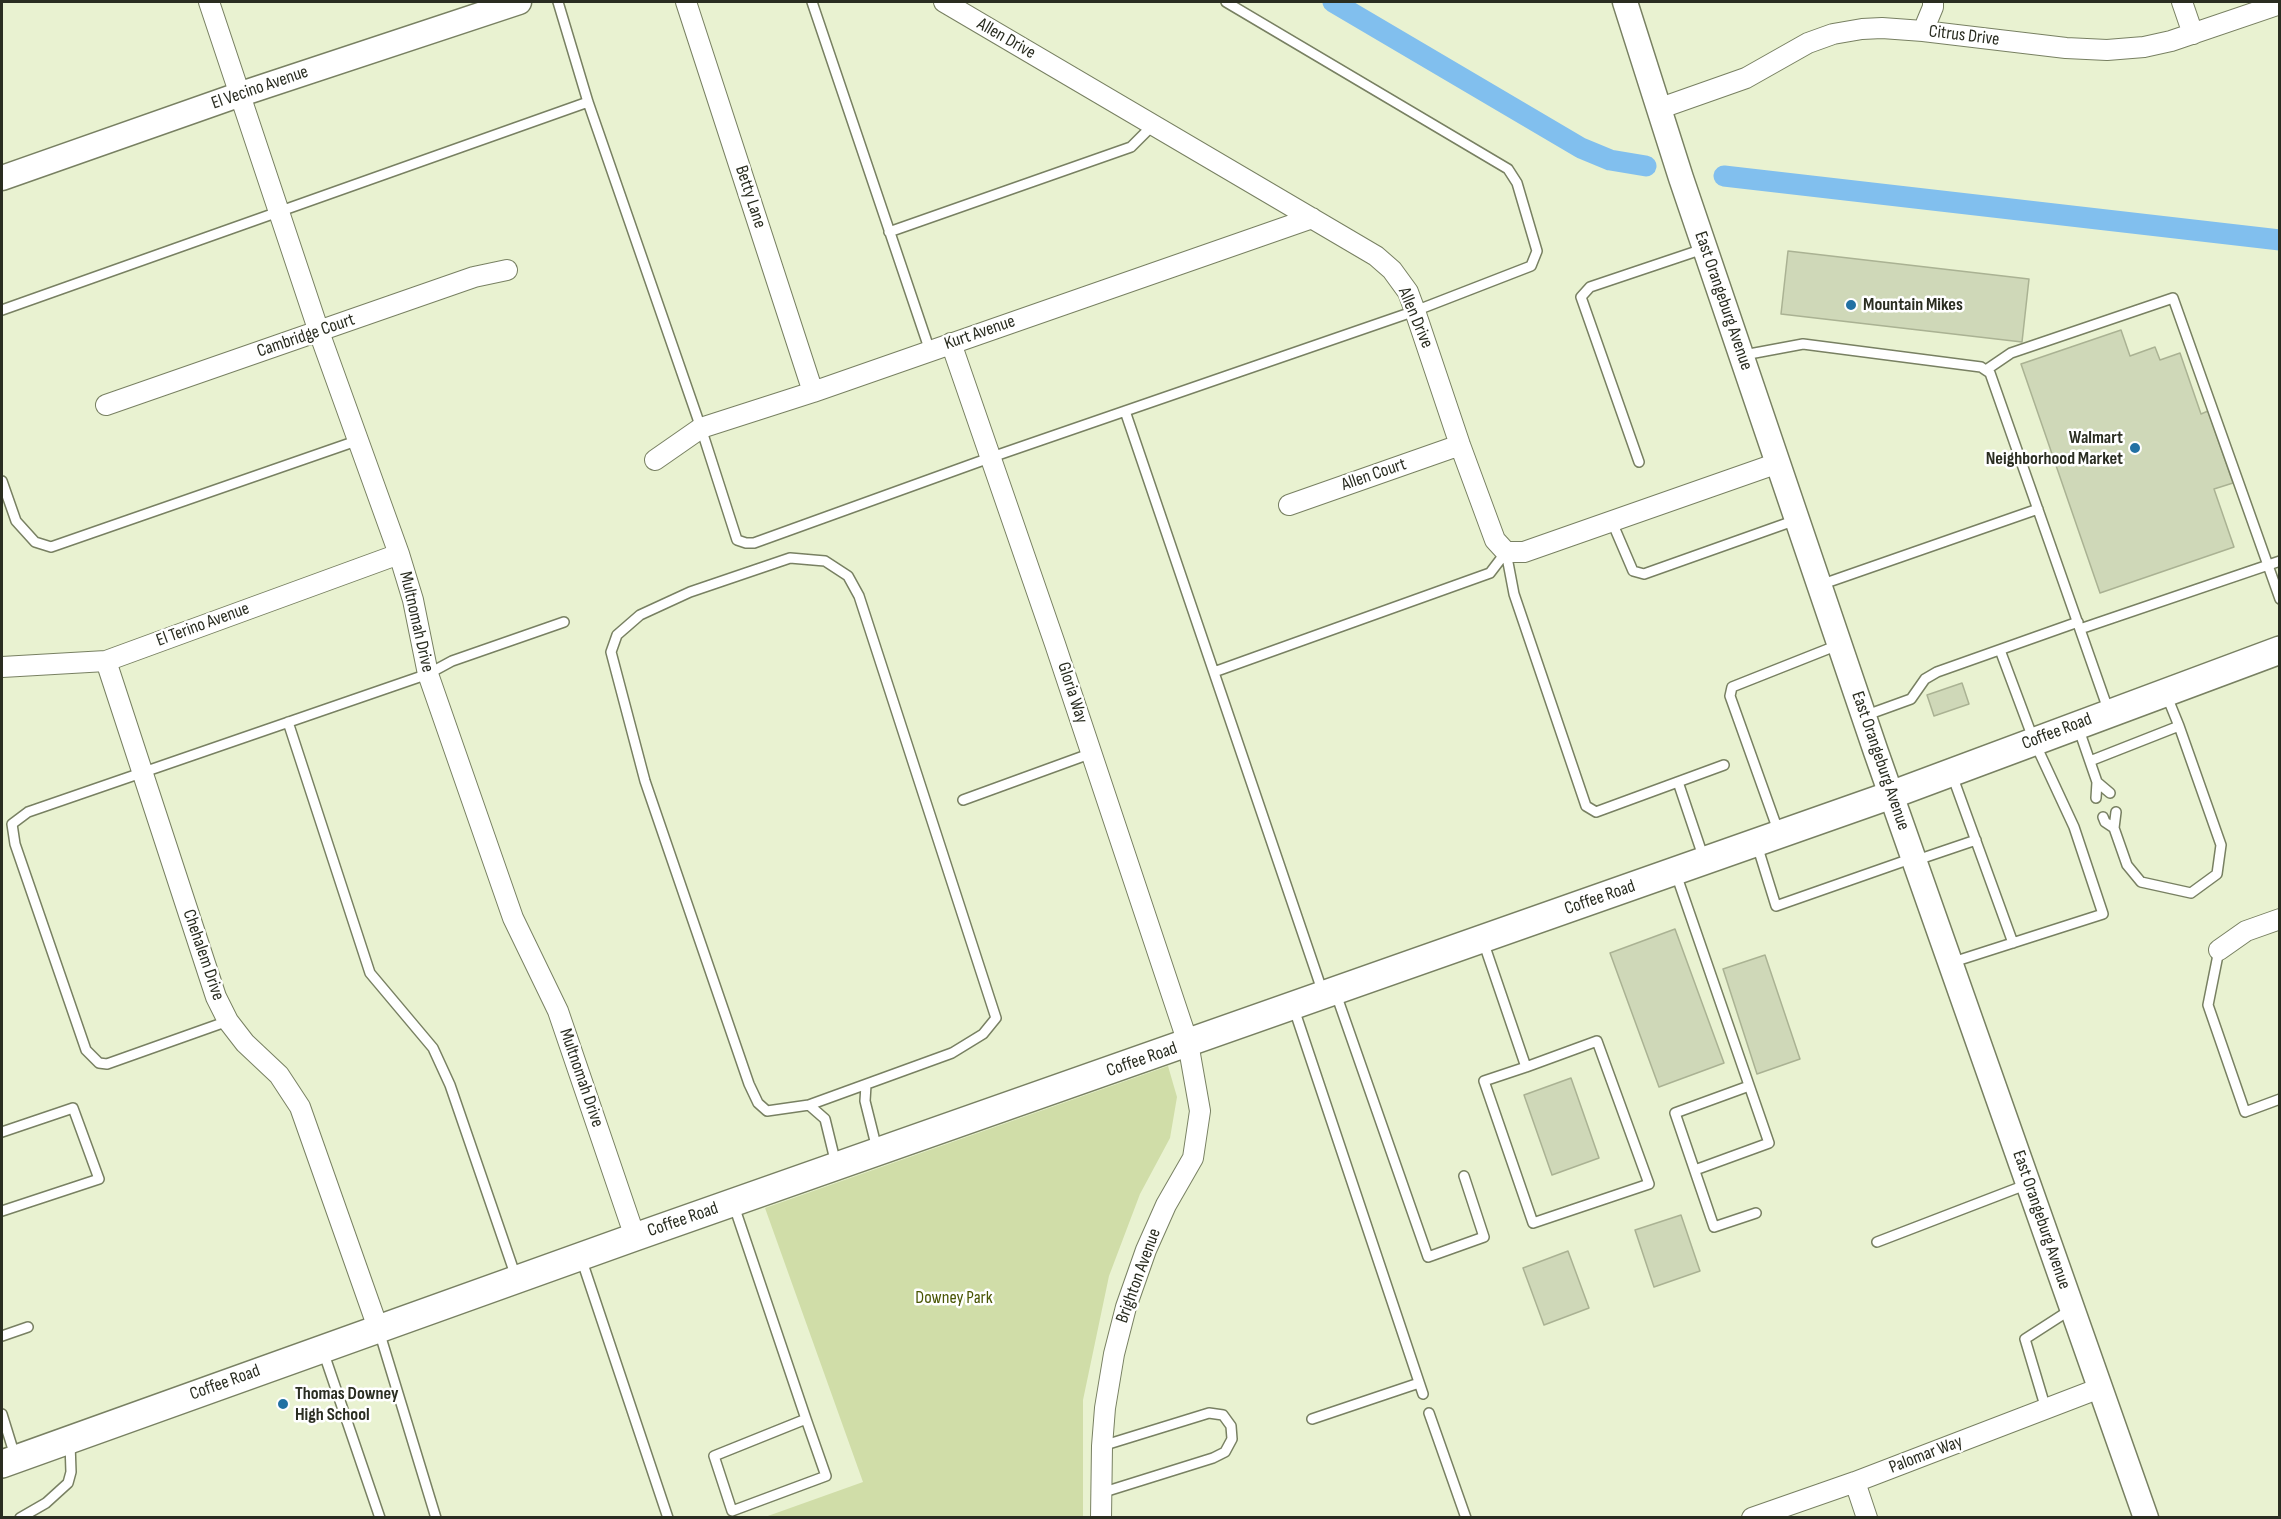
<!DOCTYPE html>
<html>
<head>
<meta charset="utf-8">
<style>
	body { margin:0 }
	#map { position:relative; width:2281px; height:1519px; overflow:hidden; background:#e9f2d1; font-family:"Sofia Sans Condensed",sans-serif }
	canvas { display:block }
	.frame { position:absolute; inset:0; border:3px solid #2a2d21; pointer-events:none }
</style>
</head>
<body>
<div id="map">
<canvas width="2281" height="1519"></canvas>
<div class="frame"></div>
</div>
<script>
const g = document.querySelector('canvas').getContext('2d');
g.lineJoin = 'round';
function fill(path, color) { g.fillStyle = color; g.fill(path, 'evenodd'); }
const toPath = rows => new Path2D(rows.map(r => 'M' + r).join(''));
function trace(path, color, width, dash) { g.strokeStyle = color; g.lineWidth = width; g.lineCap = dash ? 'butt' : 'round'; g.setLineDash(dash || []); g.stroke(path); }
function label(font, color, halo, rows, align = 'center') {
  g.font = font + ' "Sofia Sans Condensed",sans-serif'; g.lineWidth = 5; g.setLineDash([]); g.textBaseline = 'middle'; g.strokeStyle = halo; g.fillStyle = color; for (const [text, x, y, turn = 0] of rows) {
    g.save(); g.translate(x, y); g.rotate((+turn || 0) * Math.PI / 180); g.textAlign = isNaN(turn) ? turn : align; if (halo) g.strokeText(text, 0, 0); g.fillText(text, 0, 0); g.restore();
  }
}
const green = toPath([
	[1168,1066,1177,1097,1170,1138,1140,1194,1109,1276,1083,1400,1083,1517,765,1517,863,1482,765,1208]
]);
const canal = toPath([
	[1333,2,1581,148,1610,160,1646,166],
	[1724,176,2280,240]
]);
const building = toPath([
	[1788,251,2029,279,2022,342,1781,314,1788,251],
	[2121,330,2130,356,2155,347,2160,360,2180,353,2201,414,2208,411,2233,483,2214,489,2234,547,2100,593,2021,364,2121,330],
	[1962,683,1969,704,1934,716,1927,695,1962,683],
	[1675,929,1724,1063,1659,1087,1610,953,1675,929],
	[1765,955,1800,1059,1757,1074,1723,969,1765,955],
	[1571,1078,1599,1158,1552,1175,1524,1095,1571,1078],
	[1681,1215,1700,1271,1654,1287,1635,1230,1681,1215],
	[1568,1251,1589,1308,1544,1325,1523,1268,1568,1251]
]);
const service = toPath([
	[558,2,588,102,701,428,737,540,746,543,754,543,992,457,1415,311,1531,266,1537,251,1517,183,1508,169,1226,2],
	[812,2,930,351],
	[889,232,1131,147,1153,125],
	[2,310,588,102],
	[1744,355,1803,344,1981,367,1990,373,2109,712],
	[1986,370,2011,353,2173,298,2280,599],
	[1125,411,1323,993],
	[1639,462,1581,297,1590,287,1703,249],
	[2,481,16,521,35,542,51,547,359,440],
	[1612,522,1633,571,1644,574,1796,520],
	[1506,552,1514,594,1586,806,1596,812,1724,765],
	[790,558,825,561,848,576,859,596,996,1018,983,1034,952,1053,809,1105,767,1111,758,1103,749,1084,670,854,645,781,611,652,617,635,640,615,690,592,790,558],
	[1820,585,2038,509],
	[2080,629,2280,561],
	[1214,672,1490,573,1506,552],
	[2166,694,2179,726],
	[1864,716,1911,699,1925,679,1937,672,2078,622],
	[288,722,370,973,433,1048,450,1085,516,1277],
	[2078,727,2097,782,2110,793],
	[2090,761,2179,726,2221,845,2217,874,2191,893,2141,882,2127,865,2114,828],
	[1952,775,2013,943],
	[1678,782,1704,859],
	[2096,798,2097,782],
	[963,800,1092,753],
	[2103,817,2105,822,2114,828,2116,812],
	[1779,833,1730,696,1732,687,1838,645],
	[1757,845,1776,906,1913,858],
	[1917,860,1976,840],
	[1676,874,1769,1143,1695,1170],
	[1483,941,1526,1067,1597,1041,1649,1184,1533,1223,1484,1081,1526,1067],
	[2219,950,2208,1005,2245,1112,2280,1099],
	[1950,963,2103,914,2074,827,2034,741,2000,650],
	[1336,994,1428,1257,1484,1237,1464,1176],
	[1294,1009,1423,1394],
	[228,1021,107,1064,99,1063,86,1050,15,844,12,824,28,812,428,674,452,661,564,622],
	[866,1085,865,1101,877,1149],
	[1749,1086,1675,1113,1714,1227,1756,1213],
	[809,1105,825,1119,836,1164],
	[2,1132,73,1108,99,1179,2,1211],
	[734,1206,806,1419,826,1476,732,1511,714,1456,806,1419],
	[1877,1242,2028,1184],
	[581,1258,668,1518],
	[379,1331,436,1518],
	[2,1336,28,1327],
	[323,1351,380,1518],
	[2046,1409,2025,1339,2070,1310],
	[1429,1413,1466,1518],
	[2,1414,15,1456],
	[1312,1419,1419,1383],
	[1101,1493,1213,1458,1225,1452,1232,1439,1231,1426,1223,1415,1209,1413,1102,1446],
	[20,1518,46,1503,68,1483,71,1472,70,1443]
]);
const minor = toPath([
	[209,2,319,332,399,554,413,600,428,674,513,918,558,1011,635,1237],
	[686,2,813,392],
	[944,2,1376,256,1392,270,1408,292,1415,311,1460,445,1495,540,1506,552,1524,552,1778,463],
	[2182,2,2193,34],
	[1923,31,1933,7,1933,2],
	[1658,109,1746,78,1808,43,1833,34,1862,29,1882,28,1923,31,2066,48,2107,50,2144,47,2171,41,2280,4],
	[951,343,1055,644,1188,1043,1200,1111,1193,1158,1166,1205,1146,1250,1126,1307,1114,1354,1105,1408,1102,1446,1101,1518],
	[106,405,474,277,507,270],
	[655,460,701,428,813,392,1312,218],
	[1289,505,1460,445],
	[106,661,216,997,228,1021,245,1043,279,1075,300,1107,378,1328],
	[2,667,106,661,399,554],
	[2219,950,2246,931,2280,919],
	[1855,1482,1867,1518],
	[1752,1518,1855,1482,2100,1388]
]);
const tertiary = toPath([
	[1625,2,1681,178,1876,752,2146,1518],
	[2,178,241,94,519,2]
]);
const secondary = toPath([
	[2,1464,635,1237,1891,795,2280,650]
]);
const markers = [
	[1851,305,6,"#2271a3"],
	[2135,448,6,"#2271a3"],
	[283,1404,6,"#2271a3"]
];
const streetNames = [
	["Citrus Drive",1964,36,7],
	["Allen Drive",1006,39,30],
	["El Vecino Avenue",260,88,-19],
	["Betty Lane",750,197,72],
	["East Orangeburg Avenue",1723,301,71],
	["Allen Drive",1415,318,67],
	["Kurt Avenue",980,333,-19],
	["Cambridge Court",306,336,-19],
	["Allen Court",1374,475,-19],
	["Multnomah Drive",416,622,77],
	["El Terino Avenue",203,625,-20],
	["Gloria Way",1072,693,72],
	["Coffee Road",2057,732,-21],
	["East Orangeburg Avenue",1880,761,71],
	["Coffee Road",1600,898,-19],
	["Chehalem Drive",203,955,71],
	["Coffee Road",1142,1060,-19],
	["Multnomah Drive",581,1078,71],
	["Coffee Road",683,1220,-19],
	["East Orangeburg Avenue",2041,1220,71],
	["Brighton Avenue",1139,1276,-70],
	["Coffee Road",225,1383,-20],
	["Palomar Way",1926,1455,-21]
];
const poiNames = [
	["Mountain Mikes",1863,305],
	["Walmart",2123,438,"right"],
	["Neighborhood Market",2123,459,"right"],
	["Thomas Downey",295,1394],
	["High School",295,1415]
];
const parkNames = [
	["Downey Park",954,1298]
];
fill(green, '#d0dda8');
trace(canal, '#81bfee', 21);
fill(building, '#cfd8b8');
trace(building, '#aab293', 1.5);
trace(service, '#788062', 12);
trace(minor, '#788062', 22);
trace(tertiary, '#788062', 27);
trace(secondary, '#788062', 30);
trace(service, '#fff', 9);
trace(minor, '#fff', 20);
trace(tertiary, '#fff', 24);
trace(secondary, '#fff', 27);
for (const [x, y, r, color] of markers) { const dot = new Path2D(); dot.arc(x, y, r, 0, 2 * Math.PI); g.fillStyle = color; g.fill(dot); trace(dot, '#fff', 2); }
label('18px', '#2a2d21', '#fff', streetNames);
label('bold 18px', '#2a2d21', '#fff', poiNames, 'left');
label('18px', '#485503', '#fff', parkNames);
</script>
</body>
</html>
